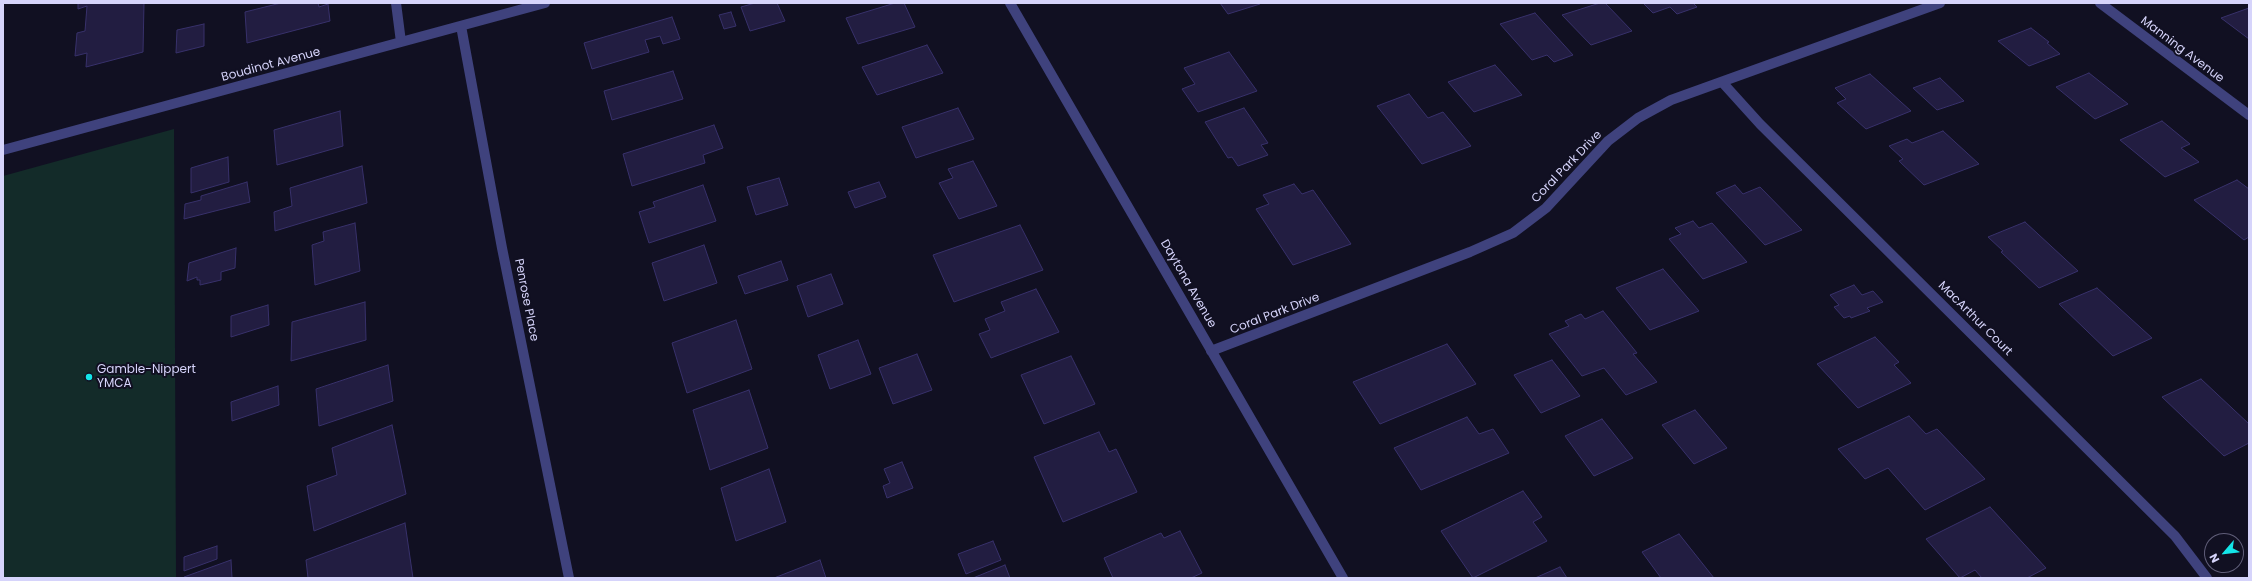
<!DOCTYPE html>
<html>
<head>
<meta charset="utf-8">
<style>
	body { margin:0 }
	#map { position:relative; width:2252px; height:581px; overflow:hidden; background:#111022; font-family:Poppins,sans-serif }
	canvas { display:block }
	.frame { position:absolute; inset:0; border:4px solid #d6d4fb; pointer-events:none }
	.north { position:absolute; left:2204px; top:533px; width:40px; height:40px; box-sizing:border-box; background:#111022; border:1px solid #605e79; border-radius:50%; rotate:242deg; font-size:11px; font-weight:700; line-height:16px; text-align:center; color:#d6d4fb }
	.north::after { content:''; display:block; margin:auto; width:14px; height:18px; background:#14e5e8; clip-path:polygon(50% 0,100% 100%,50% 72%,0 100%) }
</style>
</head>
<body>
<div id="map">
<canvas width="2252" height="581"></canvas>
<div class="frame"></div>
<div class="north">N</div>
</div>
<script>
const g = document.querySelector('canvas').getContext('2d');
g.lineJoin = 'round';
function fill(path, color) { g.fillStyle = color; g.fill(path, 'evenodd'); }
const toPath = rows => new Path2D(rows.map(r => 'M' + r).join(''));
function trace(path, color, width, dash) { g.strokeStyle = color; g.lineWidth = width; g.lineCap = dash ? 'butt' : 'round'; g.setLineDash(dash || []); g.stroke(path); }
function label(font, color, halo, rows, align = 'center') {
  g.font = font + ' Poppins,sans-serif'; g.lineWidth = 4; g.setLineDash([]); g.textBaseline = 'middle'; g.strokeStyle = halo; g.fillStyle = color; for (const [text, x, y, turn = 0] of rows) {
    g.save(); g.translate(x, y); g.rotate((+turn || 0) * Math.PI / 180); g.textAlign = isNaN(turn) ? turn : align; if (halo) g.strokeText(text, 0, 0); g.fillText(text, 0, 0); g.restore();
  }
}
const green = toPath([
	[174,129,176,578,3,578,3,176]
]);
const building = toPath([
	[78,3,144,3,143,52,86,67,87,53,75,56,77,33,85,31,87,6,78,9,78,3],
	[281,3,318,3,319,7,328,4,330,21,247,43,245,12,281,3],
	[755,3,777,3,785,21,750,31,741,7,755,3],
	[895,3,904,3,915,27,858,44,846,18,895,3],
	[1220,3,1259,3,1260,4,1228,14,1220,3],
	[1600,3,1605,3,1632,31,1591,45,1562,15,1600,3],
	[1643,3,1693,3,1697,7,1677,14,1670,7,1653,13,1643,3],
	[2249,8,2249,39,2221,18,2249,8],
	[731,12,736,26,724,29,719,15,731,12],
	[1535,13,1573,55,1554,62,1547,55,1532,60,1500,24,1535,13],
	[672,17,680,39,663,44,660,36,645,40,649,52,592,69,584,43,672,17],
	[204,24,204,46,176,53,177,30,204,24],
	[2031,28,2049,42,2047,43,2060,54,2029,66,1998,41,2031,28],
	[927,45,943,73,877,95,862,67,927,45],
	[1229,52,1257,91,1198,112,1182,89,1195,84,1184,68,1229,52],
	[1495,65,1522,95,1474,112,1448,82,1495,65],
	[673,71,683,99,612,120,604,91,673,71],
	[2089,73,2128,104,2095,119,2056,87,2089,73],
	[1870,74,1911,111,1866,129,1837,103,1846,99,1835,88,1870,74],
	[1940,78,1964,101,1937,110,1913,88,1940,78],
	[1409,94,1428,118,1443,112,1471,146,1422,164,1377,106,1409,94],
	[958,108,974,139,916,158,902,127,958,108],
	[1244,108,1268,143,1261,145,1268,155,1238,166,1232,157,1228,158,1205,122,1244,108],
	[340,111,343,146,277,165,274,130,340,111],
	[2162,121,2190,144,2181,148,2199,162,2165,177,2120,140,2162,121],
	[714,125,723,148,703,155,705,163,632,186,623,154,714,125],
	[1943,131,1979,164,1924,185,1899,161,1903,159,1889,146,1907,139,1912,143,1943,131],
	[228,157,229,182,191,193,191,168,228,157],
	[973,161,997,206,959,219,939,183,953,178,948,169,973,161],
	[362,166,367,203,275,231,274,212,292,206,290,188,362,166],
	[779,178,788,205,756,215,747,187,779,178],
	[2237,180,2249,189,2249,237,2244,240,2194,200,2237,180],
	[247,182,250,202,184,219,185,204,201,200,201,196,247,182],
	[879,182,886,197,855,208,848,192,879,182],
	[1294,184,1302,194,1313,190,1351,244,1293,265,1256,209,1269,204,1263,195,1294,184],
	[703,185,716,221,649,243,639,212,655,207,653,202,703,185],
	[1735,185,1743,194,1760,187,1802,230,1765,245,1716,193,1735,185],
	[1693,221,1699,228,1712,223,1747,262,1703,279,1669,239,1681,234,1675,228,1693,221],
	[2025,222,2078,271,2039,288,2001,252,2003,251,1988,237,2025,222],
	[355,223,360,271,315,285,312,245,324,241,323,232,355,223],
	[1020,225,1043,270,954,302,933,255,1020,225],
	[704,245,717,283,664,301,652,263,704,245],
	[236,248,235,268,221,272,221,280,200,285,200,280,197,280,197,277,187,281,189,263,236,248],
	[781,261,788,280,745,294,738,276,781,261],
	[1663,269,1699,311,1650,330,1616,288,1663,269],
	[831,274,843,304,808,317,797,286,831,274],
	[1854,285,1862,295,1873,291,1883,302,1867,308,1870,311,1851,318,1850,316,1844,318,1834,307,1839,305,1830,295,1854,285],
	[2097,288,2152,338,2113,356,2059,304,2097,288],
	[1036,289,1059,332,991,358,979,334,990,330,985,319,1005,311,1001,302,1036,289],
	[365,302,366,340,291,361,292,322,365,302],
	[268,305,269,325,231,337,231,316,268,305],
	[1603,311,1637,353,1633,354,1657,382,1626,395,1604,368,1582,376,1549,334,1569,326,1565,321,1581,314,1585,319,1603,311],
	[736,320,752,369,687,393,672,343,736,320],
	[1875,337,1899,362,1894,365,1911,383,1858,408,1817,364,1875,337],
	[858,340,871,374,830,389,818,355,858,340],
	[1447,344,1476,384,1380,424,1353,382,1447,344],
	[917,354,932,390,893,404,879,368,917,354],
	[1071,356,1095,404,1044,424,1021,375,1071,356],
	[1552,360,1580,396,1541,413,1514,375,1552,360],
	[388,365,393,401,319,426,316,389,388,365],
	[2201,379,2249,424,2249,443,2224,456,2162,397,2201,379],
	[278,386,279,405,232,421,231,402,278,386],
	[749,390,768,448,710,470,693,410,749,390],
	[1695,410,1727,448,1694,464,1662,425,1695,410],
	[1909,416,1926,434,1937,429,1985,479,1925,510,1888,468,1865,479,1838,449,1909,416],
	[1467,417,1479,434,1493,429,1509,453,1421,490,1394,448,1467,417],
	[1602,419,1633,458,1594,476,1565,436,1602,419],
	[392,425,406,494,314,531,307,486,337,475,332,448,392,425],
	[1099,432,1109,452,1116,449,1137,492,1063,522,1034,457,1099,432],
	[902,462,913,488,887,498,883,486,890,483,884,469,902,462],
	[769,469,786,522,736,541,721,488,769,469],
	[1523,491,1542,517,1533,522,1547,541,1473,578,1441,531,1523,491],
	[1990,507,2046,568,2027,578,1982,578,1975,570,1960,578,1926,539,1990,507],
	[405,523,413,578,308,578,306,560,405,523],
	[1180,531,1202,573,1191,578,1113,578,1104,558,1161,533,1164,538,1180,531],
	[1679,534,1714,578,1661,578,1642,552,1679,534],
	[993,541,1001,560,966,574,958,554,993,541],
	[217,546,217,559,184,571,184,557,217,546],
	[231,560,232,578,184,578,184,577,231,560],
	[820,560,826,578,774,578,820,560],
	[1005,565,1010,578,973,578,1005,565],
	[1560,567,1567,578,1535,578,1560,567]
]);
const minor = toPath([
	[396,3,401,42],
	[1010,3,1343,578],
	[2100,3,2249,115],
	[461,26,502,248,569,578],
	[1722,82,1760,124,2175,536,2207,578],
	[3,150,545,3],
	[1211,351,1470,252,1513,233,1546,208,1608,141,1638,118,1671,100,1940,3]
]);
const markers = [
	[89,377,4,"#14e5e8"]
];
const streetNames = [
	["Manning Avenue",2182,50,37],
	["Boudinot Avenue",271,65,-15],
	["Coral Park Drive",1567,167,-46],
	["Daytona Avenue",1188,284,60],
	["Penrose Place",526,300,79],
	["Coral Park Drive",1275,314,-21],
	["MacArthur Court",1975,319,45]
];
const poiNames = [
	["Gamble-Nippert",97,370],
	["YMCA",97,384]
];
fill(green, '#132b29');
fill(building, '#221d41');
trace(building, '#38316b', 1);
trace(minor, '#3f427d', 10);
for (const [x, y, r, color] of markers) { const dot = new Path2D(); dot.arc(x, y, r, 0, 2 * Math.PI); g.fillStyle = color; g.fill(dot); trace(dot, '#111022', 1.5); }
label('12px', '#d6d4fb', '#111022', streetNames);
label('12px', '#d6d4fb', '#111022', poiNames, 'left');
</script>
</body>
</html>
